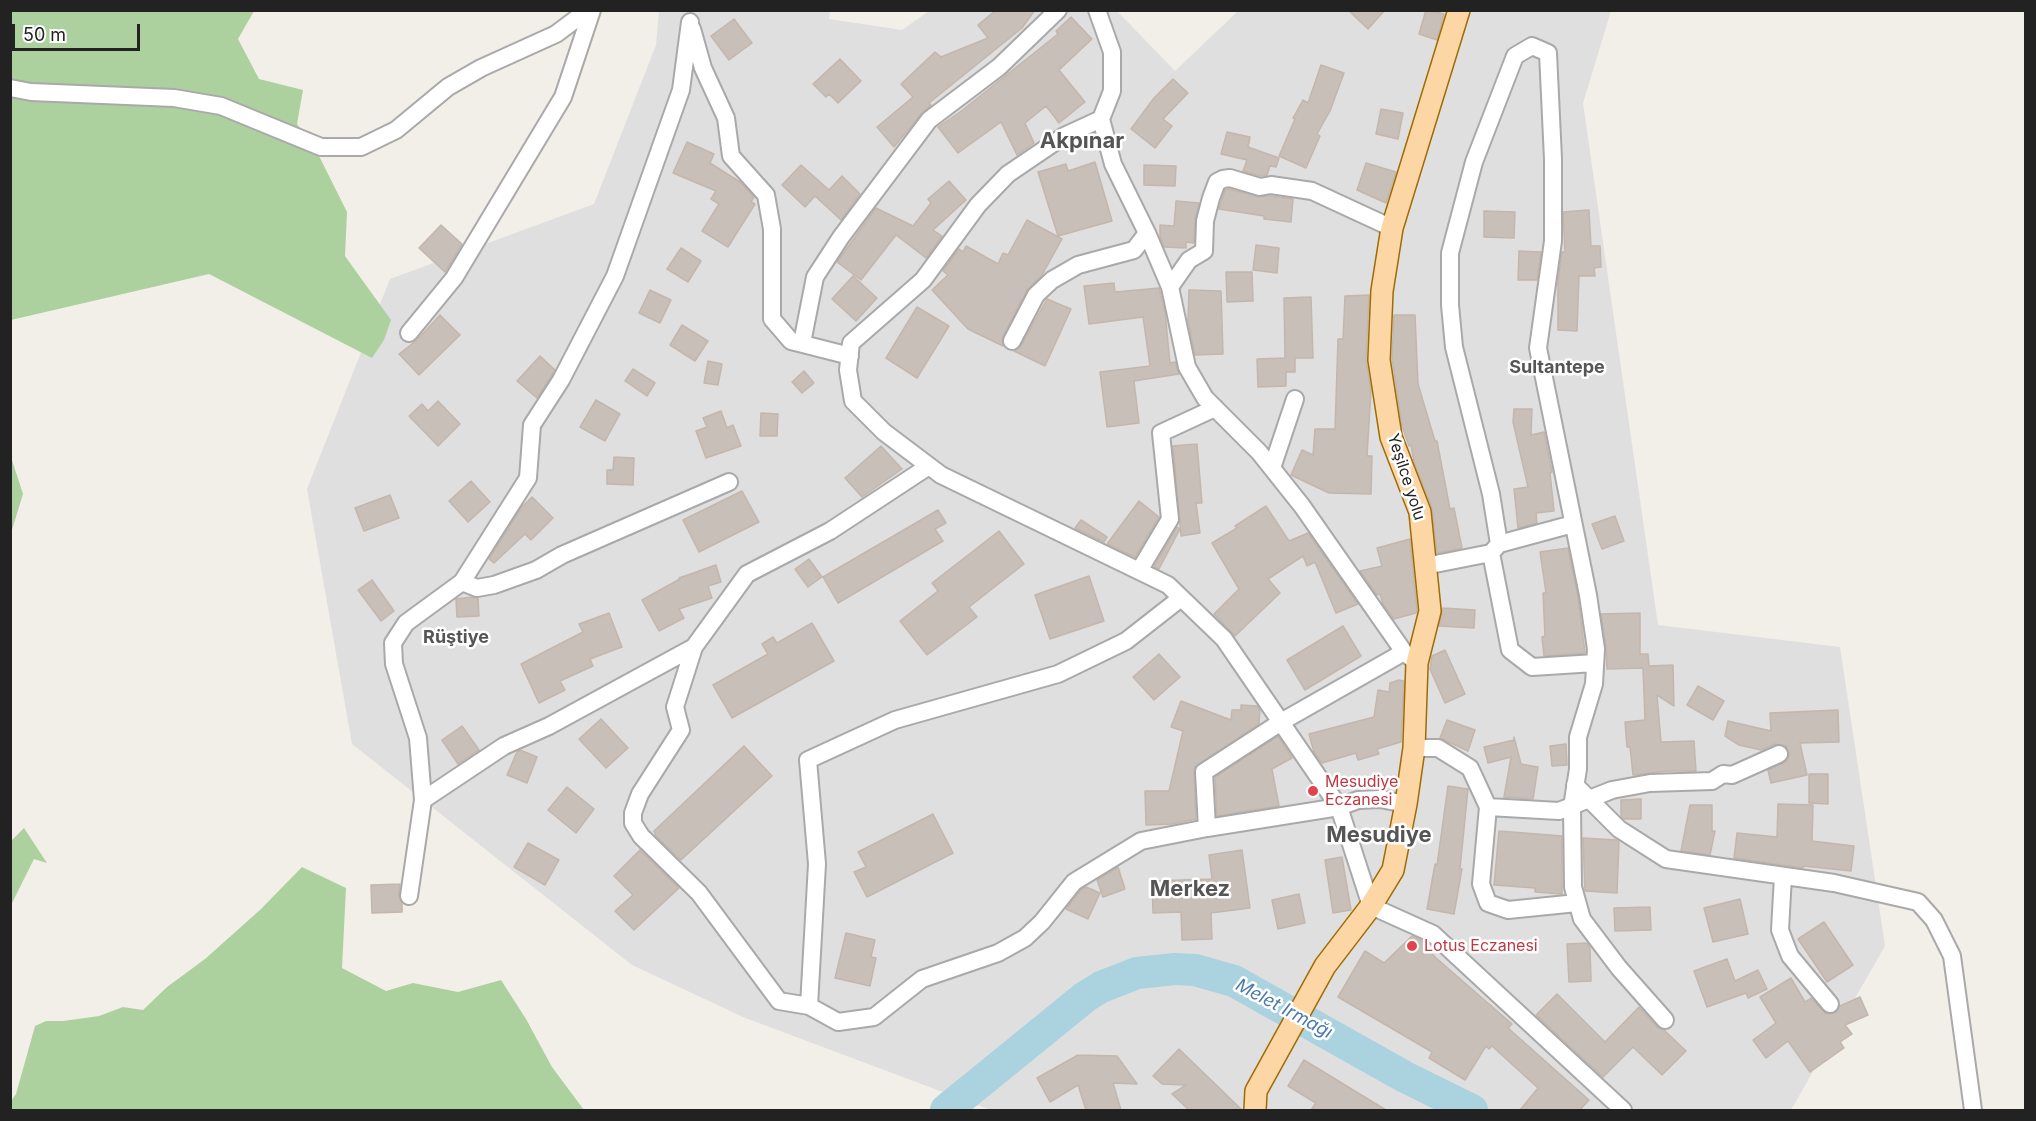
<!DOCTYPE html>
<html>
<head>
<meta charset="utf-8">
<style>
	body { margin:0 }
	#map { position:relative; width:2036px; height:1121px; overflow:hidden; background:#f2efe9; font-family:Inter,sans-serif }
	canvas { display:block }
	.frame { position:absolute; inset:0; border:12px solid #222; pointer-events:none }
	.scale { position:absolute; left:12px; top:24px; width:128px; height:27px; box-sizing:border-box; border:3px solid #222; border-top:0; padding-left:8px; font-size:18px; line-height:21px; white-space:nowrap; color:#222; -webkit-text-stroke:4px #fff; paint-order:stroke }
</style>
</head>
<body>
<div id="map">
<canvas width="2036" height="1121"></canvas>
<div class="frame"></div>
<div class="scale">50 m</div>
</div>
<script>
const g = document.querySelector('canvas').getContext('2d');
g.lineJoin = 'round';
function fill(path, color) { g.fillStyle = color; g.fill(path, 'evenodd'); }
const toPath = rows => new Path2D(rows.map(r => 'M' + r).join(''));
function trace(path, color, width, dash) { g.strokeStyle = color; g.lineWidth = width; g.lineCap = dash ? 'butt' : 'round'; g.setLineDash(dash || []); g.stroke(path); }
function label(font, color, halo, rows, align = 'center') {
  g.font = font + ' Inter,sans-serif'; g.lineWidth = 5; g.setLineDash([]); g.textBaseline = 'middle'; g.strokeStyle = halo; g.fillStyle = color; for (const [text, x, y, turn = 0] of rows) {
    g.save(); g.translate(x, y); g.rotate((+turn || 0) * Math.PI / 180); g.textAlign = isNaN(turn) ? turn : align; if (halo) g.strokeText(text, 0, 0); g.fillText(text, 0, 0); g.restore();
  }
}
const residential = toPath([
	[659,11,830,11,829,19,902,30,929,11,1117,11,1175,71,1238,11,1611,11,1583,103,1658,625,1840,647,1885,946,1791,1110,987,1110,988,1109,743,1017,632,965,352,744,307,489,390,279,594,204,656,45]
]);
const forest = toPath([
	[11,11,254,11,238,39,259,79,303,90,297,124,316,150,347,212,345,256,391,320,384,340,372,358,209,274,11,320],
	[11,457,23,494,11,533],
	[24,828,47,863,34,859,11,905,11,841],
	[302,867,346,888,342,968,386,991,413,983,458,992,501,980,526,1019,552,1067,584,1110,11,1110,11,1101,16,1094,35,1026,46,1021,63,1021,99,1016,123,1007,143,1010,167,987,205,959,261,909]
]);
const river = toPath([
	[946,1110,1085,997,1101,987,1137,973,1175,969,1195,970,1234,981,1405,1077,1472,1110]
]);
const building = toPath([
	[996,10,1035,10,1022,28,929,103,931,105,921,114,894,147,877,127,913,97,901,84,935,52,941,57,988,38,978,25,996,10],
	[1348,10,1385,10,1368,29,1348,10],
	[1426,10,1444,14,1437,40,1419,34,1426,10],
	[1071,17,1092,39,1059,70,1085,102,1059,123,1046,106,1025,123,1034,143,1017,155,1001,122,958,153,938,127,960,112,1058,34,1056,31,1071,17],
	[734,19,752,43,729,60,711,36,734,19],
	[840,59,861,81,838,103,829,94,826,97,813,84,840,59],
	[1321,65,1344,73,1330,111,1317,134,1320,136,1306,168,1279,156,1295,119,1293,118,1303,100,1308,103,1321,65],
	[1173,79,1188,93,1163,119,1172,126,1155,148,1131,129,1154,98,1173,79],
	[1381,109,1403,113,1398,139,1376,134,1381,109],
	[1227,132,1250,137,1248,147,1279,158,1276,167,1270,166,1267,175,1261,176,1243,171,1247,160,1221,154,1227,132],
	[687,142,714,154,710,163,740,182,754,197,751,202,755,204,728,247,702,231,719,204,711,199,716,191,673,173,687,142],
	[1095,162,1112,221,1058,236,1038,172,1066,164,1068,171,1095,162],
	[1366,163,1396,172,1386,203,1357,190,1366,163],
	[801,165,829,190,842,176,860,194,841,220,815,196,805,207,782,185,801,165],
	[1144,165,1176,166,1175,186,1144,185,1144,165],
	[949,181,966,200,933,230,942,236,926,258,896,235,861,280,837,262,876,208,913,226,931,203,928,199,949,181],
	[1229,189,1258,197,1271,196,1293,199,1291,222,1264,219,1264,216,1219,209,1225,190,1229,189],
	[1176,201,1199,203,1195,220,1194,243,1186,242,1186,248,1164,247,1160,236,1160,225,1174,226,1176,201],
	[1589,210,1591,246,1600,246,1601,267,1594,268,1595,276,1579,276,1577,331,1558,330,1558,281,1562,252,1565,252,1563,212,1589,210],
	[1484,211,1515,212,1514,238,1484,237,1484,211],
	[1027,220,1062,239,1042,275,1027,290,1003,336,1003,346,968,329,932,290,948,275,943,271,959,249,963,252,966,246,998,264,1003,253,1008,255,1027,220],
	[441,225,462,244,445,272,419,248,441,225],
	[1256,245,1279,248,1277,273,1253,270,1256,245],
	[681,248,701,261,688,282,667,269,681,248],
	[1519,251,1541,252,1537,280,1518,280,1519,251],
	[1226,272,1252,272,1253,301,1227,302,1226,272],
	[853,276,877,298,856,321,832,299,853,276],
	[1114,283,1115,292,1159,288,1165,312,1170,363,1175,362,1179,374,1134,381,1139,423,1107,427,1100,372,1150,366,1143,317,1089,324,1084,286,1114,283],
	[650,290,671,300,660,323,639,313,650,290],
	[1189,290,1221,291,1223,354,1195,355,1188,320,1189,290],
	[1369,295,1366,360,1371,391,1367,456,1372,456,1371,494,1329,493,1291,475,1302,450,1313,455,1315,429,1335,429,1338,339,1343,339,1345,296,1369,295],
	[1311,297,1313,358,1295,358,1295,372,1286,372,1286,386,1258,387,1257,359,1285,358,1284,298,1311,297],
	[1047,299,1071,309,1045,366,1014,351,1021,346,1047,299],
	[917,307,949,326,917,378,886,358,917,307],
	[440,315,460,335,419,375,399,354,417,340,440,315],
	[1394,315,1415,315,1418,384,1435,441,1437,441,1450,509,1454,508,1462,548,1437,553,1432,508,1414,462,1411,445,1409,446,1402,426,1392,359,1394,315],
	[682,325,708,341,695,361,670,345,682,325],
	[540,356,555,370,537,398,517,381,540,356],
	[708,361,722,364,718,385,704,383,708,361],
	[633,369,655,383,647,396,625,381,633,369],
	[804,371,814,383,802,393,792,382,804,371],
	[596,400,620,414,605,441,580,427,596,400],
	[438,401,460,424,438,446,409,416,422,404,428,411,438,401],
	[1514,409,1532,409,1531,435,1544,432,1552,472,1550,473,1554,511,1536,513,1537,523,1518,528,1514,489,1528,487,1513,422,1514,409],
	[721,411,727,428,733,425,741,446,706,458,696,431,707,427,703,418,721,411],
	[761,413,778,414,777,436,760,436,761,413],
	[1197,444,1202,503,1196,503,1200,533,1181,536,1173,446,1197,444],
	[881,446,902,469,862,497,845,478,881,446],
	[614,457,634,458,633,485,607,484,607,470,613,470,614,457],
	[471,481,490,502,468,522,449,501,471,481],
	[742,491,759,522,699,552,683,520,742,491],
	[390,495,399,518,364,531,355,508,390,495],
	[532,497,553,518,531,540,525,534,494,563,489,559,521,508,532,497],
	[1139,501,1159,517,1135,557,1107,544,1139,501],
	[1266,506,1289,541,1308,533,1358,604,1336,613,1315,562,1307,566,1303,556,1268,579,1280,593,1235,636,1214,614,1239,589,1212,543,1237,528,1235,526,1266,506],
	[938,510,946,523,935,529,943,541,838,603,823,577,938,510],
	[1615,516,1624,541,1602,549,1592,524,1615,516],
	[1081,520,1107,537,1104,542,1075,528,1081,520],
	[1177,527,1180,529,1159,569,1154,567,1177,527],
	[999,531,1024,564,969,607,977,617,927,655,900,621,938,591,932,583,999,531],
	[1410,539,1417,610,1416,613,1394,619,1383,604,1380,594,1377,595,1360,571,1382,566,1377,548,1410,539],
	[1568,548,1578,597,1585,653,1544,656,1542,637,1545,636,1543,593,1546,593,1540,552,1568,548],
	[809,559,822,577,808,587,795,569,809,559],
	[716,565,721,582,708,586,712,598,679,609,684,618,659,631,642,600,680,579,679,578,716,565],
	[1089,576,1104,621,1050,639,1035,595,1089,576],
	[372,580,394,611,381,621,358,590,372,580],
	[472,597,478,598,479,616,457,617,456,599,472,597],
	[1443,608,1475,610,1474,628,1439,626,1443,608],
	[609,613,622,647,590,659,593,666,560,681,565,690,539,703,521,664,583,632,579,624,609,613],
	[1640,613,1640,654,1648,654,1649,666,1673,665,1674,706,1657,695,1661,742,1694,741,1696,771,1668,771,1633,775,1630,747,1627,747,1625,722,1645,720,1643,668,1607,669,1606,648,1601,614,1640,613],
	[812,623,834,661,732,718,713,685,768,654,762,644,773,637,777,643,812,623],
	[1343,626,1361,656,1305,690,1287,660,1343,626],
	[1445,650,1465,694,1445,703,1430,669,1432,656,1445,650],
	[1159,654,1180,677,1154,700,1133,677,1159,654],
	[1399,680,1404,681,1401,742,1377,749,1379,754,1358,760,1356,753,1322,763,1314,752,1309,734,1374,717,1378,690,1389,692,1390,683,1399,680],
	[1698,686,1724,701,1713,720,1687,705,1698,686],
	[1181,701,1231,720,1232,710,1241,710,1241,705,1257,706,1260,710,1259,724,1195,767,1194,773,1196,819,1172,824,1146,825,1145,791,1169,791,1183,731,1171,727,1181,701],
	[1838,710,1839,742,1800,743,1807,775,1771,783,1768,770,1788,760,1789,754,1786,746,1775,744,1761,750,1739,745,1725,736,1728,721,1771,731,1770,713,1838,710],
	[601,719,628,748,606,768,579,739,601,719],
	[1447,720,1475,730,1468,751,1440,738,1447,720],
	[462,726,479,750,458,764,442,740,462,726],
	[1278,736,1292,758,1272,769,1279,806,1217,816,1215,777,1278,736],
	[1514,737,1521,764,1538,767,1533,799,1504,797,1511,757,1488,763,1484,747,1514,740,1514,737],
	[1566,744,1567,765,1552,766,1550,746,1566,744],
	[744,746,772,776,681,860,656,836,654,831,744,746],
	[520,750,537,757,527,783,507,775,517,752,520,750],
	[1809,774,1828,774,1828,804,1809,803,1809,774],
	[1448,786,1468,789,1460,869,1462,869,1454,914,1427,909,1435,864,1437,865,1448,786],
	[567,787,594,809,576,833,548,810,567,787],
	[1641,799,1641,819,1624,819,1621,816,1621,800,1641,799],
	[1778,804,1813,805,1812,841,1854,846,1851,871,1803,866,1803,868,1734,858,1737,833,1777,837,1778,804],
	[1690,805,1712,805,1712,831,1715,831,1710,855,1681,851,1690,805],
	[933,814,953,853,867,897,854,872,866,867,858,852,933,814],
	[1499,831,1562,836,1562,894,1535,892,1535,888,1494,885,1499,831],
	[1583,838,1616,840,1619,842,1617,893,1585,891,1583,838],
	[528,843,559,860,545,885,514,867,528,843],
	[640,850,679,888,634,930,615,911,633,895,614,876,640,850],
	[1242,850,1250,908,1211,913,1212,939,1182,940,1181,912,1153,913,1152,881,1212,879,1209,855,1242,850],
	[1342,857,1351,910,1333,913,1325,860,1342,857],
	[1118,867,1125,889,1103,897,1097,880,1118,867],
	[400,884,399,895,402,904,402,912,372,913,371,885,400,884],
	[1086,887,1100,893,1088,919,1066,909,1081,890,1086,887],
	[1299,894,1305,923,1278,929,1272,900,1299,894],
	[1740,899,1748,934,1713,942,1704,908,1740,899],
	[1650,907,1651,930,1615,931,1614,908,1650,907],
	[1824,922,1853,965,1827,982,1798,939,1824,922],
	[846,933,875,940,871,957,876,958,870,986,835,978,846,933],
	[1412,936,1421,940,1435,957,1512,1024,1508,1028,1589,1100,1580,1110,1520,1110,1538,1088,1492,1046,1489,1049,1486,1046,1465,1080,1429,1058,1432,1052,1338,997,1365,951,1384,963,1412,936],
	[1587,943,1590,948,1591,981,1569,982,1567,944,1587,943],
	[1727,959,1735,981,1758,970,1767,989,1748,998,1746,993,1707,1007,1694,971,1727,959],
	[1791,978,1805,1002,1811,998,1826,1014,1836,1012,1840,1006,1860,997,1868,1015,1845,1025,1852,1034,1840,1042,1844,1048,1810,1072,1788,1041,1766,1058,1753,1040,1776,1023,1760,997,1791,978],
	[1557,994,1605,1042,1639,1007,1657,1027,1664,1030,1686,1051,1662,1075,1633,1047,1603,1077,1536,1015,1557,994],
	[1179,1049,1242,1110,1189,1110,1172,1094,1186,1085,1162,1084,1153,1076,1179,1049],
	[1078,1055,1117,1056,1137,1084,1113,1083,1121,1110,1086,1110,1078,1085,1050,1102,1037,1078,1078,1055],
	[1304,1060,1386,1110,1311,1110,1316,1103,1288,1086,1304,1060]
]);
const minor = toPath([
	[1097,10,1112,52,1112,91,1101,119,1113,164,1147,233,1170,287,1187,367,1205,398,1259,452,1302,506,1404,652,1417,663],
	[692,29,703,68,726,118,731,156,766,195,772,229,772,319,791,341,850,356],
	[10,88,31,92,174,98,221,106,321,147,361,147,396,130,448,87,481,68,556,34,588,10],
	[1101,119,1064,136,1008,174,978,205,923,280,851,343,848,370,853,401,884,432,941,475,1168,585,1224,639,1339,807,1371,906,1433,934,1623,1110],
	[1170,287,1189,260,1204,251,1205,221,1211,198,1217,182,1223,179,1230,178,1260,187,1271,185,1312,191,1392,228],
	[409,333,454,278,563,97,592,10],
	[1012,341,1036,295,1052,280,1078,265,1134,250,1147,233],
	[802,343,815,277,841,237,929,120,999,67,1058,10],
	[929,466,830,531,747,574,694,647,675,707,681,730,640,794,633,813,633,823,641,836,699,893,779,1001,809,1006,838,1022,874,1017,922,979,998,953,1025,938,1042,922,1074,882,1141,841,1207,828,1339,807,1358,800,1380,799,1406,804],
	[1272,468,1295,399],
	[1499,544,1491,494,1454,347,1450,305,1450,253,1474,162,1515,56,1532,46,1548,53,1553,159,1553,241,1538,348,1588,595,1596,649,1594,684,1578,737,1578,769,1572,807,1573,887,1582,919,1619,968,1665,1020],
	[1491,553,1510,650,1532,667,1595,663],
	[1425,566,1491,553,1499,544,1573,524],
	[1139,571,1170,519,1161,433,1215,408],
	[462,582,477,588,494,585,536,570,562,555,729,482],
	[1414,748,1438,748,1470,768,1488,807,1481,884,1488,903,1508,910,1577,903],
	[1575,785,1619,829,1666,859,1834,883,1918,902,1934,920,1952,956,1973,1110],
	[423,800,504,746,549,726,694,647],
	[1488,807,1559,811,1612,790,1650,783,1712,781,1723,774,1732,775,1779,754],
	[1207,828,1204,772,1281,722,1404,652],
	[1783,876,1780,930,1790,956,1830,1004],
	[409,896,423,800,418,738,394,664,393,643,406,623,462,582,528,478,532,425,561,380,615,276,681,90,690,22],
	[809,1006,817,864,808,760,895,720,1058,674,1126,641,1181,598]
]);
const major = toPath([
	[1255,1110,1256,1091,1325,966,1371,906,1393,870,1406,804,1414,748,1417,663,1430,611,1420,512,1391,437,1379,360,1382,291,1392,228,1459,10]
]);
const markers = [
	[1313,791,6,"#e0444e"],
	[1412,946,6,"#e0444e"]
];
const streetNames = [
	["Yeşilce yolu",1406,477,72]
];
const healthNames = [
	["Mesudiye",1325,782],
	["Eczanesi",1325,800],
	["Lotus Eczanesi",1424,946]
];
const neighbourhoodNames = [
	["Sultantepe",1557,368],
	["Rüştiye",456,638]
];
const waterNames = [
	["Melet Irmağı",1284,1009,28]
];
const districtNames = [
	["Akpınar",1082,141],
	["Mesudiye",1379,835],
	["Merkez",1190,889]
];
fill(residential, '#e0dfdf');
fill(forest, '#add19e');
trace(river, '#aad3df', 32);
fill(building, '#c7bfb8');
trace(building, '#c4b6ab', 1.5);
trace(minor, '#a9a9a9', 20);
trace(major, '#a06b00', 24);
trace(minor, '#fff', 16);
trace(major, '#fcd6a4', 21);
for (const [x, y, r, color] of markers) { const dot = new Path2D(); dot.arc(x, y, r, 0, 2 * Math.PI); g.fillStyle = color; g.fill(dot); trace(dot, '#fff', 2); }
label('16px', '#222', '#fff', streetNames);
label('16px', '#be3a42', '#fff', healthNames, 'left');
label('bold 18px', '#555', '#fff', neighbourhoodNames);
label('italic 18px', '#4a7aab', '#fff', waterNames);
label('bold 22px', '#555', '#fff', districtNames);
</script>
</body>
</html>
